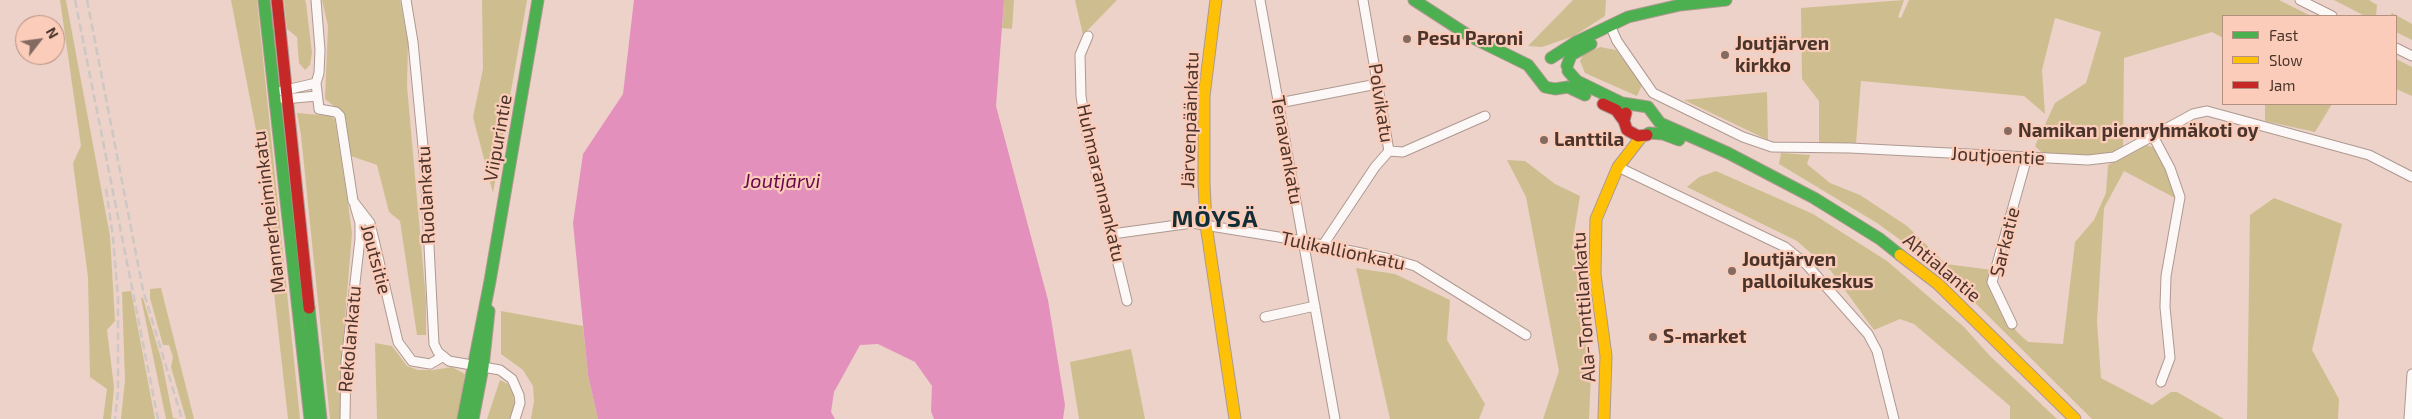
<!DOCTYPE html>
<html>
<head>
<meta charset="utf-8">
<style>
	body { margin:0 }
	#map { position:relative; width:2412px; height:419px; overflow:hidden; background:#ecd2c8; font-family:"Exo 2",sans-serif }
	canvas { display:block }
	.legend { position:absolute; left:2222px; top:15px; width:175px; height:90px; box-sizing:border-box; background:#fbccb9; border:1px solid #b58f80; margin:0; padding:6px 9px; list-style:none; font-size:15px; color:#4b342b }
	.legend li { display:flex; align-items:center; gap:10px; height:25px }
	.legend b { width:25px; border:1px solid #b58f80 }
	.north { position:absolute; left:15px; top:15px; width:50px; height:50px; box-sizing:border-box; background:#fbccb9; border:1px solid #b58f80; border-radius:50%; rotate:60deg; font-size:14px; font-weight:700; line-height:20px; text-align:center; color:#4b342b }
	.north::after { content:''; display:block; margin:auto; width:18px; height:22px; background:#836b62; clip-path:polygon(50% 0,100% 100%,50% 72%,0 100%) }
</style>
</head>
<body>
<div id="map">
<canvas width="2412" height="419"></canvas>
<ul class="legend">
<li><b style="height:6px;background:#4caf50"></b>Fast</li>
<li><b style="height:6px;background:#ffc107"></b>Slow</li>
<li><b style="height:6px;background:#c62828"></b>Jam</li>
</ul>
<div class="north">N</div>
</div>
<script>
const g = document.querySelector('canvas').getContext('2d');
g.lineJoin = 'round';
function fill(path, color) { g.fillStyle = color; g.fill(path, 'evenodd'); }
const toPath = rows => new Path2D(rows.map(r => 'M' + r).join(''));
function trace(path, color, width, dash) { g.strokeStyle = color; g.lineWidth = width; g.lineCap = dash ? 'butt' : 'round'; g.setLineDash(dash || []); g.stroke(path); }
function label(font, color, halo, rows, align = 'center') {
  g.font = font + ' "Exo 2",sans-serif'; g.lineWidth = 4.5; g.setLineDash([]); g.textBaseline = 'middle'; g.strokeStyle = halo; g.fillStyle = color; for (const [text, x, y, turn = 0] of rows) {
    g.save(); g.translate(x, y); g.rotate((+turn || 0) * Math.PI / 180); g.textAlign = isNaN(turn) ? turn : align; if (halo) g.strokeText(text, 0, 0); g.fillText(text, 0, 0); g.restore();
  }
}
const green = toPath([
	[60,0,66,0,110,236,115,321,107,330,114,387,111,419,103,419,107,389,90,377,88,277,73,163,81,146],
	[231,0,257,0,300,419,288,419,256,130],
	[284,0,305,0,306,3,312,53,310,65,305,70,299,63,297,37,287,29],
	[322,0,400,0,408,43,407,86,426,300,426,335,417,335,400,221,389,212,377,165,351,156,344,114,325,99,328,26],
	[482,0,527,0,493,193,473,117,483,69],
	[1004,0,1014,0,1012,29,1002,28],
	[1075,0,1117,0,1083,35],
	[1573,0,1606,0,1605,16,1574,36,1542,47,1528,46],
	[1904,0,1898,17,1901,18,1909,0,2279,0,2311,16,2223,16,2223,38,2212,32,2124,58,2123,146,2113,152,2096,155,2043,154,2035,146,2055,103,2086,83,2101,32,2055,18,2042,70,2045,114,2024,96,1861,81,1856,144,1819,144,1819,101,1802,79,1801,8],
	[2334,0,2369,0,2377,5,2376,16,2365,16],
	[2392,13,2412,24,2412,40,2396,32,2396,16,2390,16],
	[1600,47,1616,50,1642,85,1637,96,1585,73,1580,61,1583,55],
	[2396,59,2412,67,2412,96,2396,89],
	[1767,92,1768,140,1684,100],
	[2265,104,2332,104,2315,132,2265,121],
	[297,113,331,116,335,120,347,196,352,233,341,367,340,419,330,419,301,135],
	[2146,145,2155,148,2167,170,2177,199,2124,171,2104,208,2097,321,2101,378,2152,405,2171,392,2177,392,2224,419,2092,419,1942,270,1877,223,1779,164,1781,153,1810,155,1807,164,1830,183,1860,195,1907,226,1946,264,1992,270,1988,286,1995,287,2016,331,2028,342,2063,344,2075,242,2094,220,2106,193,2108,165],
	[1507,160,1525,161,1555,184,1580,196,1573,239,1591,371,1589,419,1543,419,1559,371,1526,197],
	[1716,171,1813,214,1887,261,1964,327,1990,356,2057,419,2010,419,2010,406,1914,324,1900,319,1874,330,1831,271,1797,241,1687,187,1699,177],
	[2274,198,2342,224,2312,350,2339,399,2338,419,2247,419,2250,215],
	[1356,268,1395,274,1450,300,1447,340,1485,404,1479,419,1390,419],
	[161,288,192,411,194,419,186,419,171,367,173,357,169,345,163,345,150,298,150,289],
	[131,291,145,366,155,419,121,419,125,380,122,292],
	[141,298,143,298,162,362,173,418,179,419,166,419],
	[501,311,583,326,588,375,598,419,531,419,534,401,533,386,523,370,501,354],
	[375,343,392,346,407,366,418,370,433,370,452,367,465,374,457,419,377,419],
	[1131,349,1145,419,1079,419,1070,362],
	[500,380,508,384,513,394,515,409,510,419,487,419]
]);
const water = toPath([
	[634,0,1004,0,996,106,1048,300,1065,405,1063,419,934,419,931,411,932,386,915,362,878,344,860,345,834,392,831,412,835,419,598,419,588,375,573,223,583,154,623,94]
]);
const street = toPath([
	[316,0,320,50,319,73,316,83,319,109,336,112,340,116,353,201,370,223,398,342,412,361,430,364,442,357],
	[406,0,413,42,425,167,434,344,438,352,449,361,500,370,512,379,519,395,520,403,515,419],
	[1260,0,1335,419],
	[2300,0,2332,16],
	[1610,25,1617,41,1653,93,1743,137,1772,147,1850,148,2088,160,2114,157,2193,114,2207,111,2369,155,2412,177],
	[1088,36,1080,55,1081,96,1087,134,1127,301],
	[2396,48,2412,56],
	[282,91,316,83],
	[284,99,317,96],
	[1279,103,1377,84],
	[2153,136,2170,168,2180,197,2166,276,2165,307,2170,358,2161,382],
	[1389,151,1403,152,1485,116],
	[1618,167,1785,247,1807,265,1868,334,1877,351,1894,419],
	[1112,234,1192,223,1303,241,1395,260,1415,266,1526,335],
	[1323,245,1375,167,1389,151,1363,0],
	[1265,317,1315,306],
	[2012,324,1992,282,2027,157],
	[345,419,346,362,360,239,360,223,355,206],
	[2409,419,2412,374]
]);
const fast = toPath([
	[264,0,310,419],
	[1414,0,1471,37,1528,65,1545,87,1555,89,1568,87,1585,95],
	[1551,58,1576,42,1628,17,1680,5,1726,0],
	[1567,66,1571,55,1591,44],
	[1568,71,1577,81,1622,103,1648,107,1660,123,1728,153,1814,198,1880,239,1900,255],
	[1649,133,1663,134,1679,140],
	[309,308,321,419],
	[463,419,490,281,538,0],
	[473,419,483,367,489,311]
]);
const slow = toPath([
	[1216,0,1204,96,1204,183,1206,225,1235,419],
	[1900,255,1938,284,2075,419],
	[1604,419,1606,356,1595,274,1596,219,1618,167,1642,136]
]);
const jam = toPath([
	[277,0,309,308],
	[1603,104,1616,110,1624,121],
	[1626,113,1624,121,1627,130,1638,136,1647,135]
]);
const rail = toPath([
	[75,0,158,419],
	[87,0,143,290,182,419],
	[106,189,113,237,118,298,118,392,115,419]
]);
const markers = [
	[1407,39,5,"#836b62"],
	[1725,55,5,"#836b62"],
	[2008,131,5,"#836b62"],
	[1544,140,5,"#836b62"],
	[1732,271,5,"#836b62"],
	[1653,337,5,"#836b62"]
];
const poiNames = [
	["Pesu Paroni",1417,39],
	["Joutjärven",1735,44],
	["kirkko",1735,66],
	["Namikan pienryhmäkoti oy",2018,131],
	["Lanttila",1554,140],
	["Joutjärven",1742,260],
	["palloilukeskus",1742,282],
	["S-market",1663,337]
];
const streetNames = [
	["Polvikatu",1381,103,81],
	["Järvenpäänkatu",1190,120,-88],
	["Viipurintie",498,138,-80],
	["Tenavankatu",1287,150,80],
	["Joutjoentie",1998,156,3],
	["Huhmarannankatu",1101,183,77],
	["Ruolankatu",426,195,-93],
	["Mannerheiminkatu",269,212,-97],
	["Sarkatie",2005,242,-76],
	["Tulikallionkatu",1343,251,12],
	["Joutsitie",376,259,75],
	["Ahtialantie",1942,268,40],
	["Ala-Tonttilankatu",1584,307,-94],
	["Rekolankatu",350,339,-85]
];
const waterNames = [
	["Joutjärvi",782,181]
];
const districtNames = [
	["MÖYSÄ",1215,219]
];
fill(green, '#cebe8f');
fill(water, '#e390bd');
trace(street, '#ae9990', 11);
trace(fast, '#ae9990', 13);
trace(slow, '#ae9990', 13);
trace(jam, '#ae9990', 13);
trace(street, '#fcf8f7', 9);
trace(fast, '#4caf50', 11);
trace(slow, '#ffc107', 11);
trace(jam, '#c62828', 11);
trace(rail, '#cec7c4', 2.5, [8, 4]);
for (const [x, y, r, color] of markers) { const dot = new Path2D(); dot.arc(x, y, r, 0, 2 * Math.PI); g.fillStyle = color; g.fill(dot); trace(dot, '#fbccb9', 2); }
label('bold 19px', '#4b342b', '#fbccb9', poiNames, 'left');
label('19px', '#4b342b', '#fbccb9', streetNames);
label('italic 20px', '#6b0650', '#fbccb9', waterNames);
g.letterSpacing = '1px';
label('bold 24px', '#102e38', '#fbccb9', districtNames);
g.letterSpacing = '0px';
</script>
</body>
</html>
